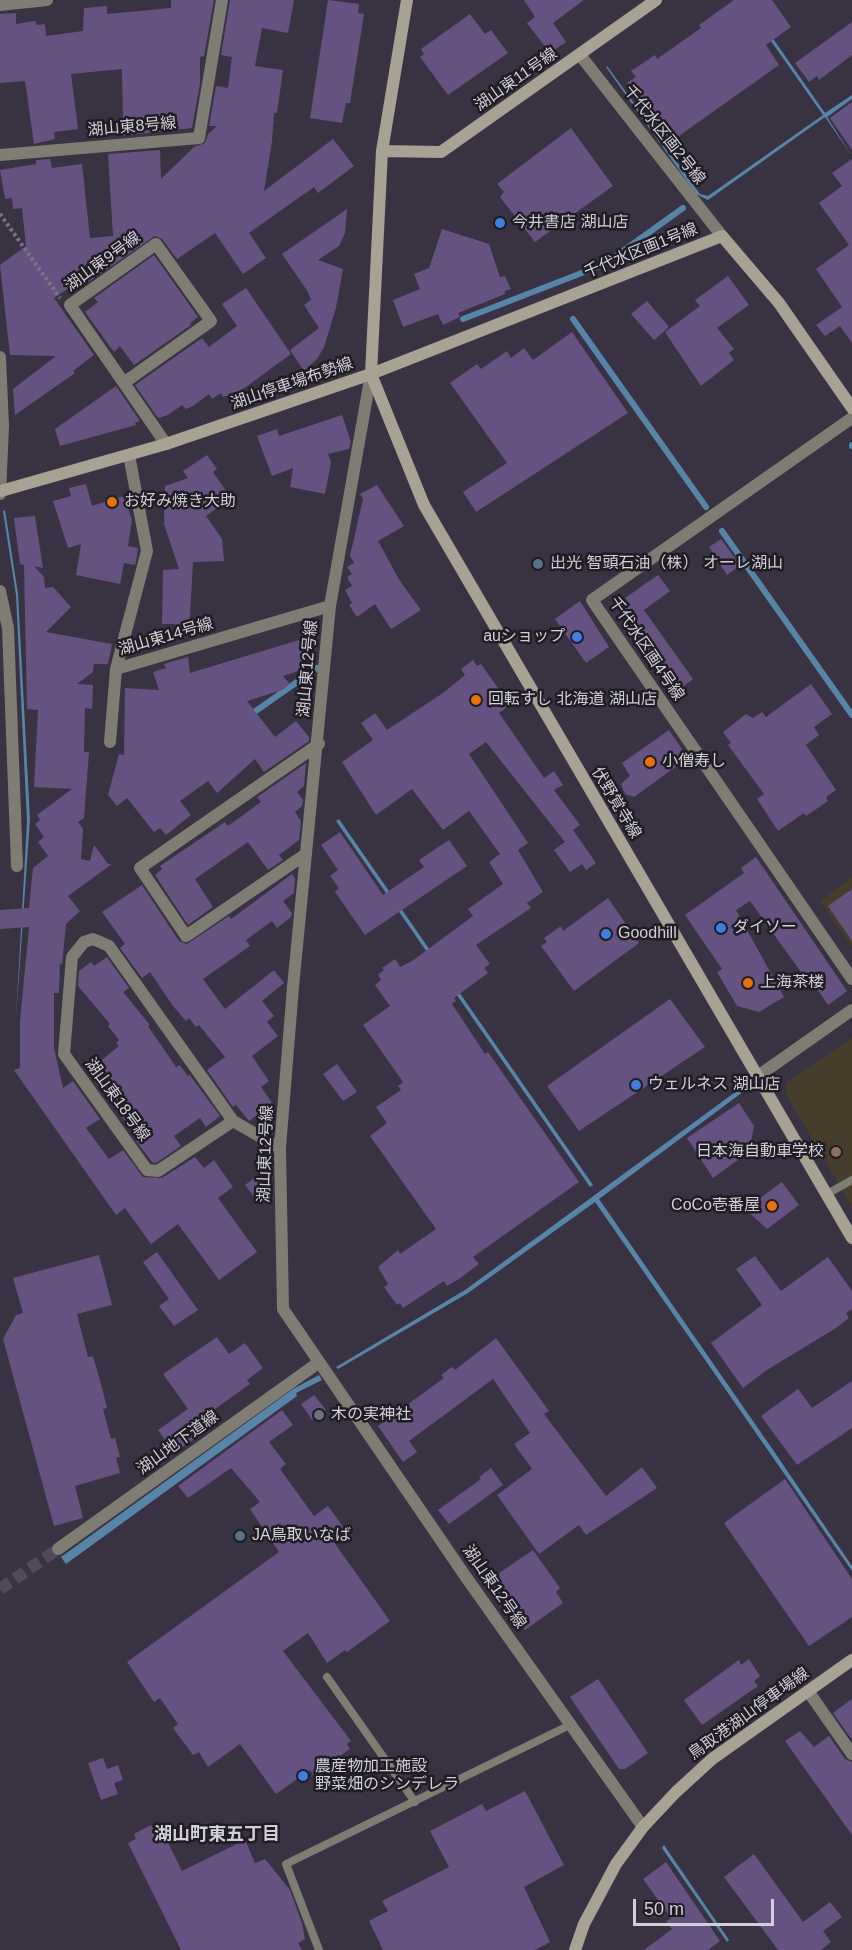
<!DOCTYPE html>
<html>
<head>
<meta charset="utf-8">
<style>
	body { margin:0 }
	#map { position:relative; width:852px; height:1950px; overflow:hidden; background:#393243; font-family:Helvetica,sans-serif }
	canvas { display:block }
	.scale { position:absolute; left:633px; top:1899px; width:141px; height:27px; box-sizing:border-box; border:3px solid #d3cfda; border-top:0; padding-left:8px; font-size:18px; line-height:21px; white-space:nowrap; color:#d3cfda; -webkit-text-stroke:4px #1f1c24; paint-order:stroke }
</style>
</head>
<body>
<div id="map">
<canvas width="852" height="1950"></canvas>
<div class="scale">50 m</div>
</div>
<script>
const g = document.querySelector('canvas').getContext('2d');
g.lineJoin = 'round';
function fill(path, color) { g.fillStyle = color; g.fill(path, 'evenodd'); }
const toPath = rows => new Path2D(rows.map(r => 'M' + r).join(''));
function trace(path, color, width, dash) { g.strokeStyle = color; g.lineWidth = width; g.lineCap = dash ? 'butt' : 'round'; g.setLineDash(dash || []); g.stroke(path); }
function label(font, color, halo, rows, align = 'center') {
  g.font = font + ' Helvetica,"Noto Sans JP",sans-serif'; g.lineWidth = 5; g.setLineDash([]); g.textBaseline = 'middle'; g.strokeStyle = halo; g.fillStyle = color; for (const [text, x, y, turn = 0] of rows) {
    g.save(); g.translate(x, y); g.rotate((+turn || 0) * Math.PI / 180); g.textAlign = isNaN(turn) ? turn : align; if (halo) g.strokeText(text, 0, 0); g.fillText(text, 0, 0); g.restore();
  }
}
const education = toPath([
	[852,877,852,947,820,901],
	[852,1038,852,1207,787,1096,786,1083]
]);
const water = toPath([
	[742,0,746,0,825,113,852,95,852,99,827,117,852,156,825,117,708,200,696,194,606,67,607,66,700,194,708,196,823,115],
	[5,510,18,594,30,819,16,1018,27,822,16,595,3,511],
	[339,819,593,1185,590,1187,336,821],
	[745,1085,747,1089,599,1199,771,1447,852,1566,852,1571,595,1202,468,1293,338,1369,336,1367,465,1290],
	[319,1375,322,1380,296,1393,297,1396,66,1564,61,1557,293,1389],
	[664,1845,729,1940,727,1942,662,1848]
]);
const stream = toPath([
	[463,319,605,264,683,208],
	[573,319,706,507],
	[852,445,852,446],
	[722,531,852,715],
	[250,715,317,668]
]);
const building = toPath([
	[171,0,214,0,204,56,200,57,200,83,192,128,121,136,119,123,123,123,122,69,71,74,78,129,54,132,55,139,34,144,25,81,0,83,0,14,16,13,16,24,35,21,37,25,45,24,46,36,83,31,84,8,107,6,107,14,171,8],
	[230,0,294,0,288,33,262,28,255,66,283,70,277,113,274,113,272,141,264,191,333,139,354,166,318,193,314,187,249,233,266,258,243,274,215,233,177,259,162,239,155,236,84,285,81,280,54,298,94,355,73,371,75,373,15,415,13,389,56,356,10,355,0,265,26,246,22,208,13,209,12,198,5,199,0,170,36,164,36,160,50,159,52,168,82,164,90,238,113,236,108,154,160,150,161,179,194,147,205,143,208,134,217,126,209,126,216,86,228,88,232,57,221,55],
	[328,0,359,4,358,13,364,14,350,103,346,103,342,123,310,118],
	[524,0,584,0,553,23,566,42,550,53,527,23,535,17],
	[734,0,772,0,791,27,766,45,779,65,669,143,627,83,636,77,631,71,655,55,657,59,701,28,699,25],
	[470,14,485,34,491,30,508,53,448,95,420,57,424,54,421,49],
	[852,22,852,55,819,80,817,76,809,82,795,63],
	[852,102,852,150,830,118],
	[571,128,613,186,535,242,500,197,504,192,497,184],
	[852,159,852,343,840,326,825,336,816,325,842,307,816,269,849,245,819,203,842,186,832,173],
	[347,209,345,233,339,246,318,260,343,269,336,308,324,347,317,359,304,371,290,350,319,328,304,305,311,300,308,292,282,254],
	[442,229,489,244,500,277,505,276,511,289,505,291,505,294,458,313,460,317,443,325,438,314,403,327,393,300,420,289,414,274,429,268],
	[154,255,198,317,190,323,191,325,134,365,120,346,114,352,85,312,98,302,94,298],
	[728,276,749,305,717,328,734,349,729,353,734,360,701,386,665,332,700,306,695,300],
	[246,288,291,354,239,392,223,397,221,393,212,399,209,394,193,406,186,409,182,405,168,415,158,418,135,385,202,338,209,347,237,326,222,304],
	[647,301,669,327,654,340,631,314],
	[572,332,628,413,476,512,463,492,507,463,450,383,477,364,481,369,507,351,511,358,524,348,533,360],
	[116,386,140,421,135,423,136,425,60,446,55,429],
	[342,415,351,442,349,449,328,454,331,462,325,494,290,487,293,468,272,476,257,436,277,429,279,436],
	[207,455,217,469,213,472,231,498,206,516,222,539,224,561,193,562,189,633,174,633,175,624,162,624,163,570,179,569,164,524,165,486,188,478,183,471],
	[86,484,92,506,124,496,132,520,128,546,138,548,136,562,135,565,124,563,120,584,76,575,81,544,68,548,53,501,71,496,69,488],
	[377,485,404,526,378,541,400,581,421,610,391,629,375,604,357,617,349,605,352,603,345,590,352,586,347,577,352,574,347,567,354,563,350,556,363,499,360,494],
	[35,516,43,568,34,566,44,577,45,588,53,587,71,607,46,632,112,644,108,664,94,664,93,672,77,684,93,685,92,709,85,708,84,752,89,752,84,818,78,822,83,829,81,859,90,861,94,845,108,864,112,864,68,896,80,911,66,924,62,965,60,963,59,993,54,993,54,1048,63,1088,73,1081,100,1119,86,1128,109,1159,123,1150,143,1177,162,1178,195,1157,204,1168,214,1160,233,1187,218,1198,257,1252,219,1280,178,1224,151,1244,125,1208,116,1215,14,1070,20,1068,20,1021,29,927,0,929,0,910,29,908,33,868,48,856,38,842,44,837,35,824,40,820,37,815,72,789,34,787,38,710,27,709,24,565,20,564,14,518],
	[721,539,740,565,727,575,709,547],
	[658,575,670,591,644,610,693,679,676,692,621,611,631,605,625,598],
	[580,601,609,647,586,663,555,619],
	[299,640,304,656,301,670,283,676,290,684,282,690,247,701,275,737,296,721,309,737,309,741,264,772,255,759,217,793,208,781,180,801,191,815,166,835,160,828,154,832,127,798,117,806,108,795,119,754,124,755,125,688,159,690,153,672,166,668,164,664,188,657,190,673],
	[473,660,477,666,481,664,510,705,499,713,544,778,554,771,563,785,554,790,580,825,573,830,596,863,586,870,582,864,570,872,554,850,565,842,486,742,469,754,528,843,518,850,543,892,527,903,531,908,476,945,490,964,484,968,488,973,454,998,456,1001,452,1004,485,1054,488,1052,579,1182,473,1257,479,1264,459,1279,447,1286,444,1281,403,1308,400,1303,397,1305,384,1287,388,1284,378,1267,398,1250,400,1254,436,1229,370,1136,387,1123,376,1107,401,1090,398,1086,403,1082,363,1025,390,1006,375,985,381,980,378,975,384,970,382,968,395,959,400,967,412,961,473,916,468,909,503,884,489,862,500,854,469,811,443,830,412,789,376,815,342,762,373,740,361,723,375,713,387,730,443,693,465,675,461,669],
	[811,684,832,714,814,727,819,735,806,745,836,790,826,797,828,801,806,816,804,813,778,831,757,799,764,794,728,745,731,743,723,732,746,714,753,718,762,712,766,717],
	[669,730,688,758,634,797,625,794,621,784,630,776,622,763],
	[306,763,304,786,297,792,303,800,302,806,295,812,301,821,299,840,279,855,283,860,268,870,248,842,195,879,213,907,188,925,155,875,162,869,160,866,225,822,228,826,261,802,257,797],
	[340,832,383,895,424,867,419,860,449,840,467,866,365,935,335,892,339,888,330,876,338,870,321,845],
	[756,857,847,991,828,1005,811,980,808,982,750,901,736,910,784,997,759,1012,737,1006,717,972,722,969,685,915,744,873,741,868],
	[292,874,295,878,294,893,283,901,292,913,291,917,277,928,272,921,246,940,250,946,203,979,225,1009,274,970,284,983,262,1001,274,1016,267,1022,278,1036,252,1056,269,1081,261,1087,273,1104,249,1121,236,1105,233,1107,207,1070,225,1057,199,1025,196,1027,189,1018,186,1021,173,1006,150,972,142,978,120,948,125,944,102,912,142,885,179,941,187,944,229,916,231,919],
	[852,889,852,941,828,906],
	[608,898,639,943,574,991,541,946,547,942,544,938,561,926,563,931],
	[107,957,129,988,123,992,150,1025,148,1026,176,1067,180,1065,188,1076,189,1074,220,1116,206,1127,200,1118,174,1136,181,1146,156,1163,152,1162,136,1141,139,1139,87,1072,119,1046,116,1043,119,1040,108,1026,110,1024,78,986,79,971,91,962,94,966],
	[670,999,705,1047,579,1131,547,1086],
	[337,1064,357,1092,343,1101,323,1074],
	[739,1103,754,1126,749,1152,713,1178,687,1138],
	[264,1171,272,1186,255,1198,245,1185],
	[782,1182,799,1205,767,1229,745,1209],
	[157,1252,198,1310,174,1326,159,1306,169,1299,143,1262],
	[99,1255,112,1305,77,1314,88,1357,93,1356,102,1388,107,1408,103,1409,111,1439,115,1438,120,1457,116,1458,120,1473,75,1486,83,1518,54,1526,3,1339,16,1315,23,1313,13,1278],
	[755,1256,781,1291,828,1257,852,1291,852,1309,846,1313,849,1318,836,1328,767,1370,743,1388,711,1343,762,1305,736,1269],
	[217,1337,229,1354,245,1343,263,1368,247,1380,250,1384,190,1427,197,1437,174,1453,158,1430,188,1409,163,1374],
	[496,1338,549,1411,544,1414,606,1496,642,1467,657,1488,586,1535,579,1525,539,1554,497,1495,532,1469,514,1444,530,1433,493,1379,409,1441,417,1452,403,1462,378,1426,444,1378,441,1375,452,1367,455,1370],
	[852,1381,852,1428,797,1465,761,1416,798,1389,812,1408],
	[314,1395,326,1410,312,1420,301,1404],
	[282,1410,293,1425,269,1442,286,1464,280,1469,314,1516,328,1506,344,1528,331,1538,390,1621,347,1652,345,1650,327,1663,308,1633,283,1651,351,1741,347,1744,350,1749,313,1775,310,1770,276,1794,240,1744,208,1767,199,1752,193,1755,173,1728,178,1724,160,1698,154,1702,127,1662,279,1552,250,1509,260,1502,231,1468,188,1498,178,1486],
	[491,1468,503,1485,449,1524,438,1510,481,1479,479,1477],
	[785,1479,852,1579,852,1617,809,1646,724,1523],
	[533,1550,560,1588,556,1592,563,1603,525,1630,489,1580],
	[749,1659,760,1676,754,1681,758,1686,702,1725,684,1700,739,1660,741,1665],
	[598,1679,648,1753,625,1769,619,1769,570,1697],
	[852,1699,852,1740,833,1713],
	[800,1731,814,1747,829,1736,845,1759,852,1762,852,1835,785,1741],
	[103,1758,107,1769,118,1765,123,1780,114,1783,118,1794,101,1800,88,1763],
	[525,1791,564,1865,524,1887,550,1942,535,1950,383,1950,369,1921,388,1911,382,1901,449,1867,430,1831,482,1804,486,1811],
	[151,1825,153,1829,160,1826,182,1871,245,1840,255,1863,265,1859,290,1890,302,1923,305,1939,298,1943,302,1950,181,1950,128,1843,136,1839,134,1834],
	[754,1854,803,1922,830,1902,842,1917,823,1931,831,1942,821,1950,778,1950,724,1877],
	[666,1862,720,1941,708,1950,644,1950,672,1929,666,1922,671,1918,643,1879]
]);
const streetTunnel = toPath([
	[0,1589,58,1549]
]);
const path = toPath([
	[0,214,60,298]
]);
const lane = toPath([
	[827,1194,852,1180],
	[327,1677,415,1802],
	[319,1950,286,1864,572,1724]
]);
const street = toPath([
	[0,5,47,0],
	[580,55,722,236],
	[0,155,199,138,222,0],
	[0,357,3,426,0,494],
	[371,374,330,606,293,987,280,1148,283,1309,468,1580,643,1827],
	[125,382,211,321,156,244,70,305,166,444],
	[852,418,592,600,852,979],
	[129,455,147,551,116,669,330,606],
	[0,591,8,628,17,866],
	[110,742,116,669],
	[306,854,186,936,140,868,319,744],
	[758,1076,852,1010],
	[233,1121,158,1171,147,1170,64,1054,72,957,84,942,93,939,109,946,233,1121,280,1148],
	[58,1549,318,1363],
	[808,1691,852,1754]
]);
const secondary = toPath([
	[407,0,382,151,371,374,424,505,852,1238],
	[382,151,441,152,656,0],
	[1,491,166,444,371,374,722,236,779,303,852,408],
	[575,1950,584,1924,616,1864,643,1827,676,1792,712,1759,852,1660]
]);
const markers = [
	[500,223,6,"#3f7fe0"],
	[112,502,6,"#e8710a"],
	[538,564,6,"#5c6f8a"],
	[577,637,6,"#3f7fe0"],
	[476,700,6,"#e8710a"],
	[650,762,6,"#e8710a"],
	[721,928,6,"#3f7fe0"],
	[606,934,6,"#3f7fe0"],
	[748,983,6,"#e8710a"],
	[636,1085,6,"#3f7fe0"],
	[836,1152,6,"#8d6e63"],
	[772,1206,6,"#e8710a"],
	[319,1415,6,"#6b7280"],
	[240,1536,6,"#5c6f8a"],
	[303,1776,6,"#3f7fe0"]
];
const streetNames = [
	["湖山東11号線",516,80,-35],
	["湖山東8号線",132,127,-5],
	["千代水区画2号線",664,135,52],
	["千代水区画1号線",641,251,-22],
	["湖山東9号線",103,262,-36],
	["湖山停車場布勢線",292,384,-19],
	["湖山東14号線",166,637,-16],
	["千代水区画4号線",646,649,56],
	["湖山東12号線",308,669,-85],
	["伏野覚寺線",616,803,59],
	["湖山東18号線",117,1100,54],
	["湖山東12号線",266,1154,-88],
	["湖山地下道線",178,1443,-36],
	["湖山東12号線",494,1587,55],
	["鳥取港湖山停車場線",749,1714,-36]
];
const poiNames = [
	["今井書店 湖山店",512,223],
	["お好み焼き大助",124,502],
	["出光 智頭石油（株） オーレ湖山",550,564],
	["auショップ",565,637,"right"],
	["回転すし 北海道 湖山店",488,700],
	["小僧寿し",662,762],
	["ダイソー",733,928],
	["Goodhill",618,934],
	["上海茶楼",760,983],
	["ウェルネス 湖山店",648,1085],
	["日本海自動車学校",824,1152,"right"],
	["CoCo壱番屋",760,1206,"right"],
	["木の実神社",331,1415],
	["JA鳥取いなば",252,1536],
	["農産物加工施設",315,1767],
	["野菜畑のシンデレラ",315,1785]
];
const neighbourhoodNames = [
	["湖山町東五丁目",217,1835]
];
fill(education, '#463c2c');
fill(water, '#5685a9');
trace(stream, '#5685a9', 6);
fill(building, '#665280');
trace(streetTunnel, '#504a5a', 12, [12, 6]);
trace(path, '#7b7583', 4, [3, 3]);
trace(lane, '#7e7c73', 8);
trace(street, '#7e7c73', 12);
trace(secondary, '#a7a294', 12);
for (const [x, y, r, color] of markers) { const dot = new Path2D(); dot.arc(x, y, r, 0, 2 * Math.PI); g.fillStyle = color; g.fill(dot); trace(dot, '#1f1c24', 2); }
label('16px', '#d3cfda', '#1f1c24', streetNames);
label('16px', '#d3cfda', '#1f1c24', poiNames, 'left');
label('bold 18px', '#d3cfda', '#1f1c24', neighbourhoodNames);
</script>
</body>
</html>
